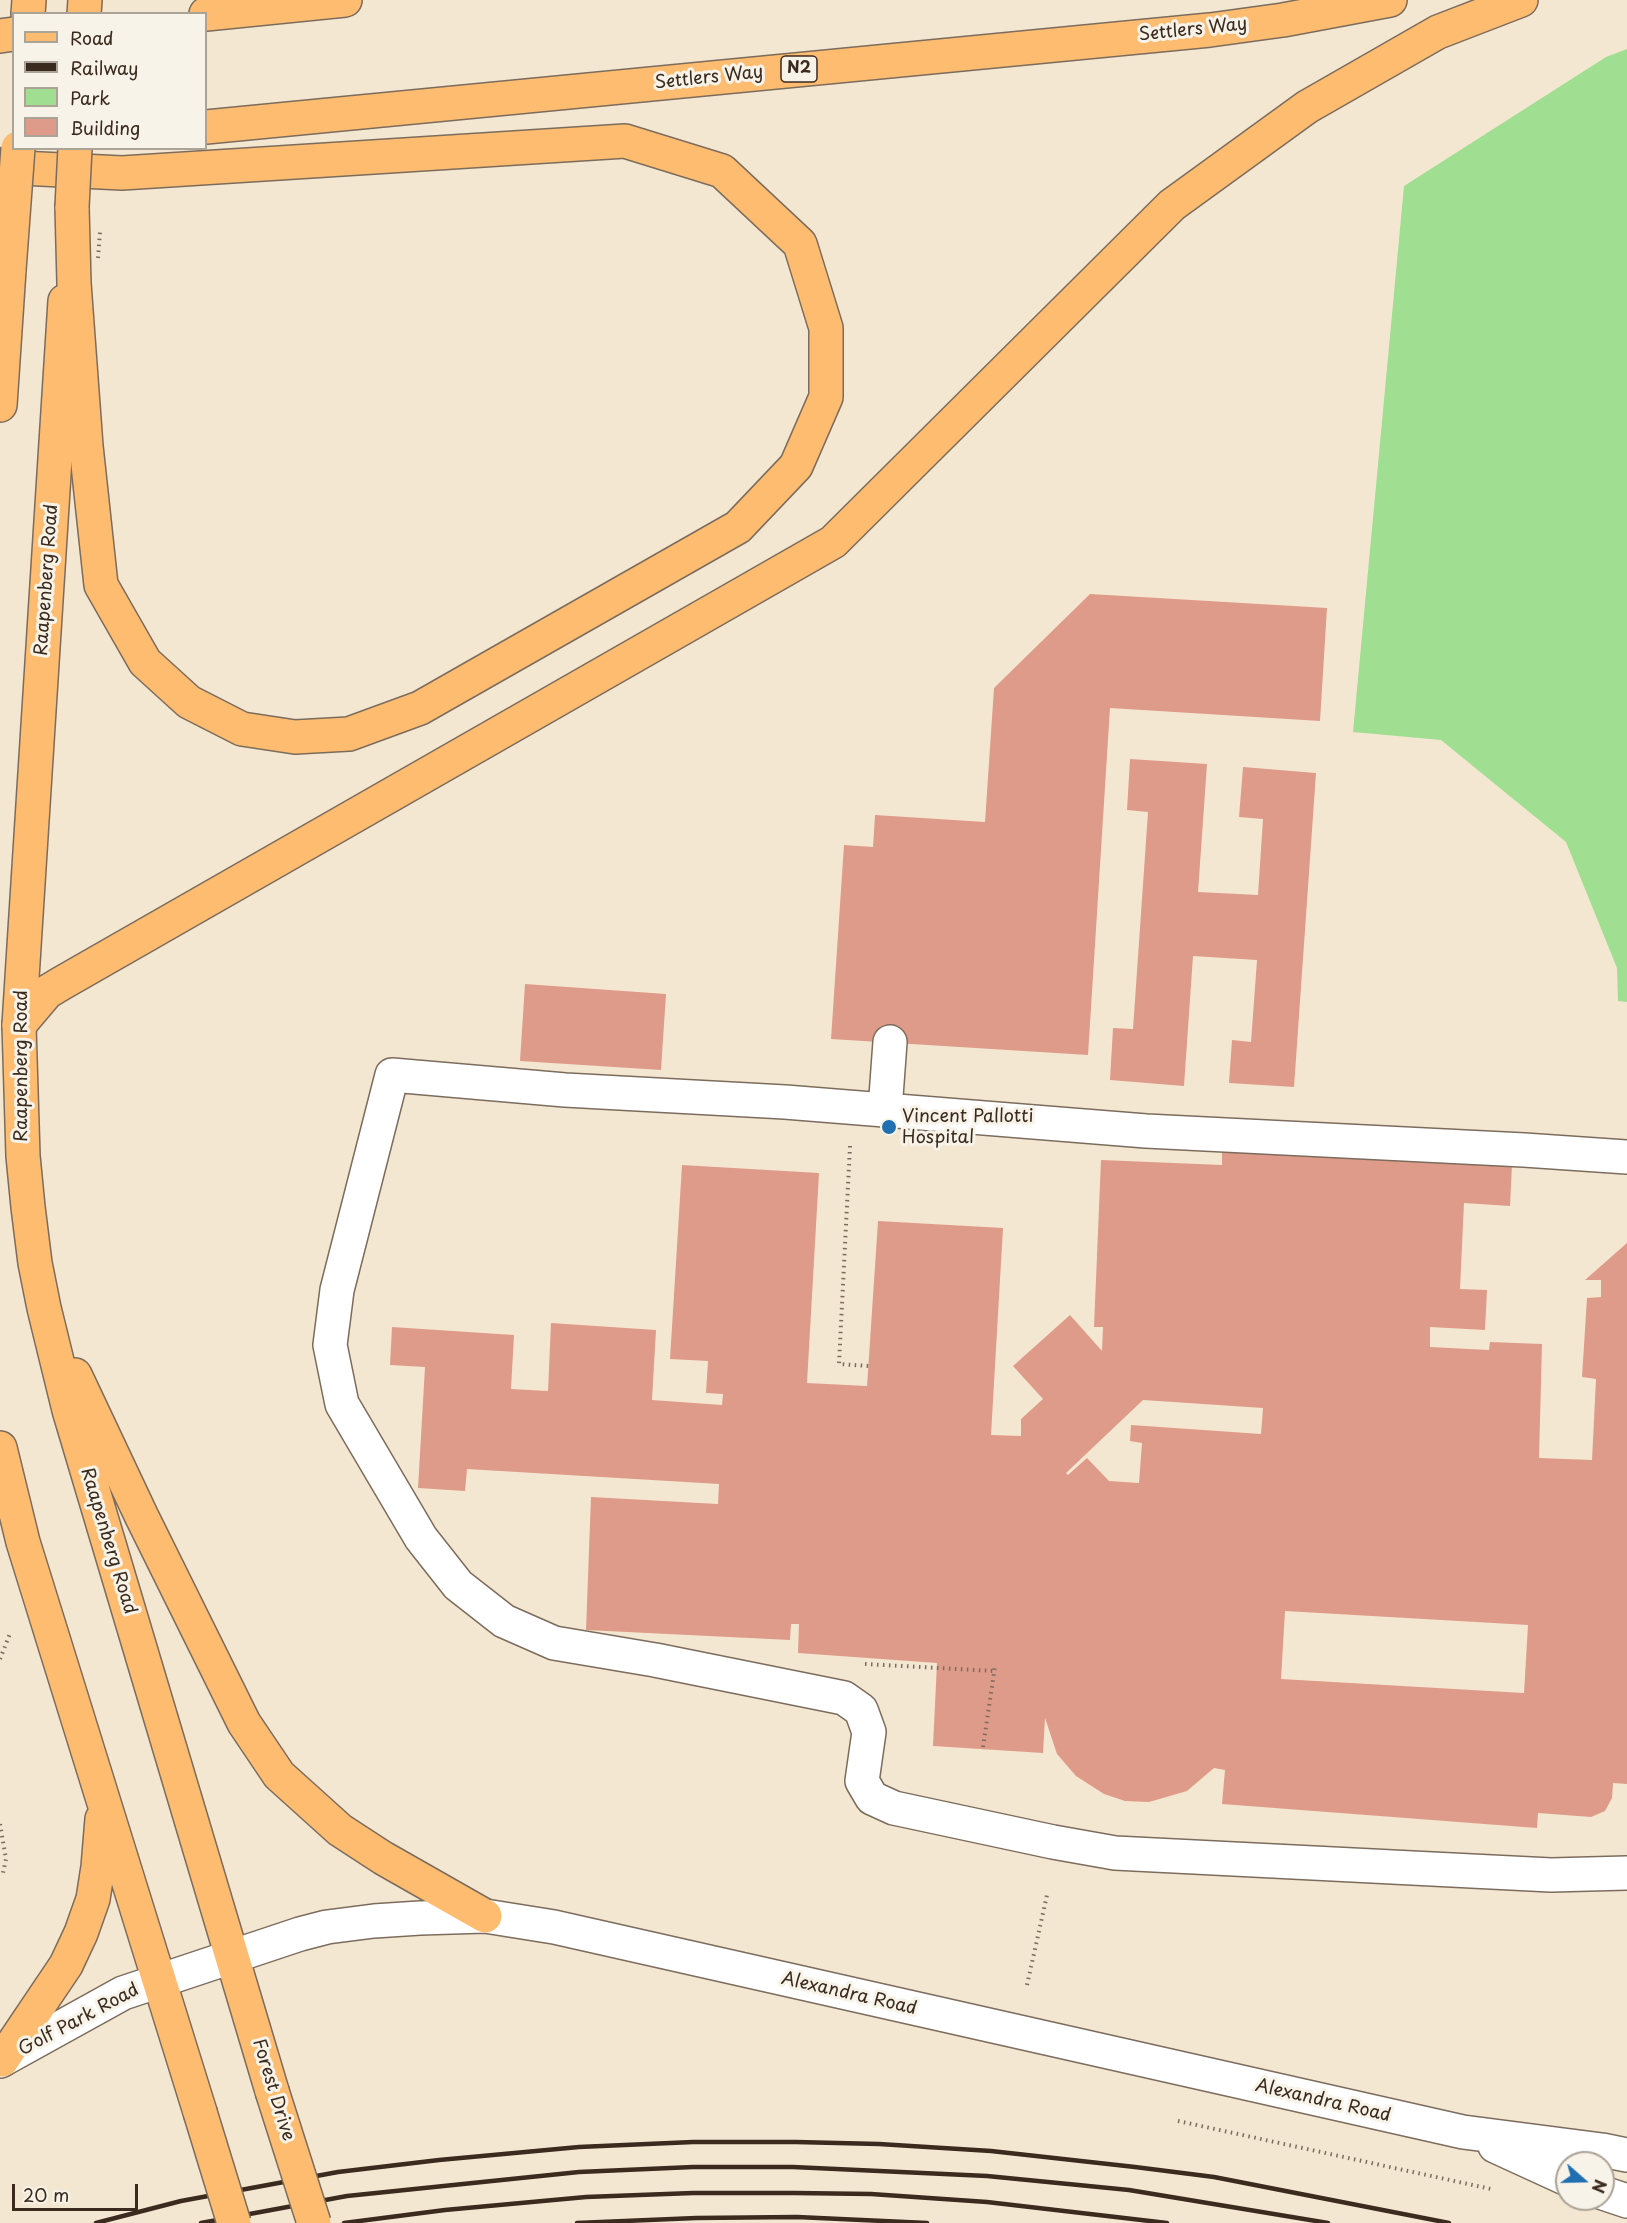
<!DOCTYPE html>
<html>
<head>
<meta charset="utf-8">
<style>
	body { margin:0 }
	#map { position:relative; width:1627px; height:2223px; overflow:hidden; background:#f4e7d1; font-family:"Playpen Sans",sans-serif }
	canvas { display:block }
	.legend { position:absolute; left:12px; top:12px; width:195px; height:138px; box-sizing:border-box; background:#f7f3e8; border:2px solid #aca397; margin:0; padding:8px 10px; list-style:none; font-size:18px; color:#3b2a1e }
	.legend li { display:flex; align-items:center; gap:12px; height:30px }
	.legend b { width:30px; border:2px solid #aca397 }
	.north { position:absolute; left:1555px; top:2151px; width:60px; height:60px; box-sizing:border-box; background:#f7f3e8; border:2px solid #aca397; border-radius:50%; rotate:110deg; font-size:16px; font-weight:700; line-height:24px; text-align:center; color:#3b2a1e }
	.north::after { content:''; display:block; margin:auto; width:21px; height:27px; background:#1f6fb2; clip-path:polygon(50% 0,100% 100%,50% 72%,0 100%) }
	.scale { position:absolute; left:12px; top:2184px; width:126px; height:27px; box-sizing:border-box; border:3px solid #3b2a1e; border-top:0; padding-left:8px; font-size:18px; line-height:21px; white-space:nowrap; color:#3b2a1e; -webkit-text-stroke:4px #f7f3e8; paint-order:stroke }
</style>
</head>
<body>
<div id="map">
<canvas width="1627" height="2223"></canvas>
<ul class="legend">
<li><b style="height:8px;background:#fdbc70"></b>Road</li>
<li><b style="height:8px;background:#3b2a1e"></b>Railway</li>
<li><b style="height:16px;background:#a0de92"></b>Park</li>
<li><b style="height:16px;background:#df9b89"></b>Building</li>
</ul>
<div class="north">N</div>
<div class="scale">20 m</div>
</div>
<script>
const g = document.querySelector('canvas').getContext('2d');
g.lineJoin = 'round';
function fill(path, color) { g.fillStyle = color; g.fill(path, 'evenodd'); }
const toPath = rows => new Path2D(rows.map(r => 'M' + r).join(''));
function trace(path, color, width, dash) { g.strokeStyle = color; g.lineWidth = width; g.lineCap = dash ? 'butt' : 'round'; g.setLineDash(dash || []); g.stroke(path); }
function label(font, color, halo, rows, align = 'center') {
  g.font = font + ' "Playpen Sans",sans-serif'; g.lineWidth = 6; g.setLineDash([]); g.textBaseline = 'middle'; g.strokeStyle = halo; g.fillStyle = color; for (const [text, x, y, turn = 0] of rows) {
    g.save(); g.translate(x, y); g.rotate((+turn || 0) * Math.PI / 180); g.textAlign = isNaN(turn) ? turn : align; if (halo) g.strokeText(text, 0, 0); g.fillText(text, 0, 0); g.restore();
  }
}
const green = toPath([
	[1627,49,1627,1002,1618,1001,1617,968,1566,842,1441,740,1353,732,1404,186,1606,57]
]);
const building = toPath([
	[1090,594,1327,608,1320,721,1110,708,1088,1055,831,1039,844,845,873,847,875,815,985,822,994,688],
	[1130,759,1207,764,1198,892,1258,895,1263,819,1239,817,1243,767,1316,773,1294,1087,1229,1083,1232,1040,1251,1042,1257,960,1193,956,1184,1086,1110,1080,1113,1028,1133,1029,1148,812,1127,810],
	[525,984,666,994,661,1070,520,1061],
	[1222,1152,1512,1165,1510,1206,1464,1203,1460,1289,1487,1290,1485,1330,1430,1327,1430,1347,1489,1350,1490,1342,1542,1344,1539,1458,1592,1460,1596,1379,1582,1377,1587,1298,1601,1297,1601,1280,1585,1280,1627,1243,1627,1784,1613,1783,1612,1798,1605,1811,1591,1817,1538,1813,1537,1828,1222,1804,1225,1770,1214,1768,1187,1791,1149,1802,1125,1801,1104,1794,1076,1776,1057,1754,1045,1718,1043,1753,933,1746,937,1663,798,1653,799,1624,791,1624,790,1640,586,1630,591,1497,718,1504,719,1484,467,1469,465,1491,418,1488,425,1367,390,1365,392,1327,514,1335,511,1389,548,1391,551,1323,656,1330,652,1400,722,1405,723,1394,706,1393,708,1361,670,1359,682,1165,819,1173,807,1383,867,1386,878,1221,1003,1228,991,1435,1021,1436,1021,1419,1043,1399,1013,1366,1070,1315,1102,1351,1103,1327,1094,1327,1101,1160,1222,1165],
	[1143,1400,1263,1408,1261,1434,1131,1425,1130,1441,1142,1443,1139,1483,1109,1481,1087,1458,1068,1475,1066,1473],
	[1285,1611,1528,1625,1524,1693,1281,1679]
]);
const path = toPath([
	[850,1146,839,1364,869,1366],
	[0,1659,11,1631],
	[865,1664,994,1671],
	[983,1747,995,1666],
	[0,1824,6,1859,3,1873,0,1875],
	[1027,1985,1047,1895],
	[1178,2121,1491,2189]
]);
const minor = toPath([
	[885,1110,890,1042],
	[1627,1157,1524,1150,1146,1131,785,1102,565,1090,392,1075,337,1290,330,1345,342,1404,421,1538,458,1585,504,1621,554,1643,655,1660,844,1698,861,1710,869,1732,862,1781,872,1798,894,1808,1053,1842,1115,1853,1551,1875,1627,1873],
	[0,2061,123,1993,300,1934,327,1927,374,1921,420,1918,485,1916,554,1927,1463,2132,1602,2150,1627,2155],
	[1495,2146,1567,2179],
	[1603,2193,1627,2201]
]);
const major = toPath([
	[28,14,29,0],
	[84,14,85,0],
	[65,301,19,1025,23,1156,28,1207,35,1263,44,1308,69,1410,272,2091],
	[0,405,9,270],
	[75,1375,141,1515,244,1723,279,1775,340,1830,383,1858,485,1916],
	[0,1448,23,1542,200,2112],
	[2,2060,66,1965,81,1933,93,1899,98,1867,102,1819]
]);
const highway = toPath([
	[206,14,345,0],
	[0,36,14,34],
	[206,127,1210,30,1283,20,1390,0],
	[0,167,122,173,625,141,722,171,800,244,826,328,826,397,796,466,738,527,420,708,349,734,295,737,242,729,189,702,145,662,101,585,86,446,74,283,72,207],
	[19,1025,47,992,62,983,833,542,1172,205,1307,107,1438,32,1521,0]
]);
const rail = toPath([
	[96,2223,181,2201,338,2172,439,2160,579,2147,693,2142,796,2142,879,2144,991,2151,1135,2167,1214,2177,1449,2223],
	[201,2223,347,2196,579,2172,693,2167,793,2167,987,2176,1129,2190,1328,2223],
	[344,2223,445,2210,586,2197,693,2193,795,2193,871,2194,987,2202,1167,2223],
	[577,2223,696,2218,797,2217,927,2223]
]);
const pathBridge = toPath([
	[98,258,100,232]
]);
const majorBridge = toPath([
	[72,207,75,148],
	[9,270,18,148],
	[272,2091,314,2223],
	[200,2112,234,2223]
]);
const markers = [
	[889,1127,8,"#1f6fb2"]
];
const shields = [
	[799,69,36]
];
const shieldNames = [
	["N2",799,69]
];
const streetNames = [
	["Settlers Way",1193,30,-6],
	["Settlers Way",709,78,-6],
	["Raapenberg Road",47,580,-86],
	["Raapenberg Road",22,1066,-90],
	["Raapenberg Road",108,1541,73],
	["Alexandra Road",849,1994,13],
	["Golf Park Road",79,2020,-28],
	["Forest Drive",273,2090,73],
	["Alexandra Road",1323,2101,13]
];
const poiNames = [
	["Vincent Pallotti",902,1117],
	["Hospital",902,1138]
];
fill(green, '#a0de92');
fill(building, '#df9b89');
trace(minor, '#7c6c5d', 36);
trace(major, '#7c6c5d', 36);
trace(highway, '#7c6c5d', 36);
trace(path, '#7c6c5d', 4, [1.5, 4.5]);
trace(minor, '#fff', 33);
trace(major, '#fdbc70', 33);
trace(highway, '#fdbc70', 33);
trace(rail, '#3b2a1e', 4.5);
trace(majorBridge, '#7c6c5d', 36, []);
trace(pathBridge, '#7c6c5d', 4, [1.5, 4.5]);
trace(majorBridge, '#fdbc70', 33);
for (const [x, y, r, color] of markers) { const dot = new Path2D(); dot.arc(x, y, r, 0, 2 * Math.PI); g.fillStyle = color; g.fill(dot); trace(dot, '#f7f3e8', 2); }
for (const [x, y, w] of shields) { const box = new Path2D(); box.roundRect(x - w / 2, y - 13, w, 26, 4.5); g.fillStyle = '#f7f3e8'; g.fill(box); trace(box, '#3b2a1e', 1.5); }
label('bold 16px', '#3b2a1e', null, shieldNames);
label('18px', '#3b2a1e', '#f7f3e8', streetNames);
label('18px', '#3b2a1e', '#f7f3e8', poiNames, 'left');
</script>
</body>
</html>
